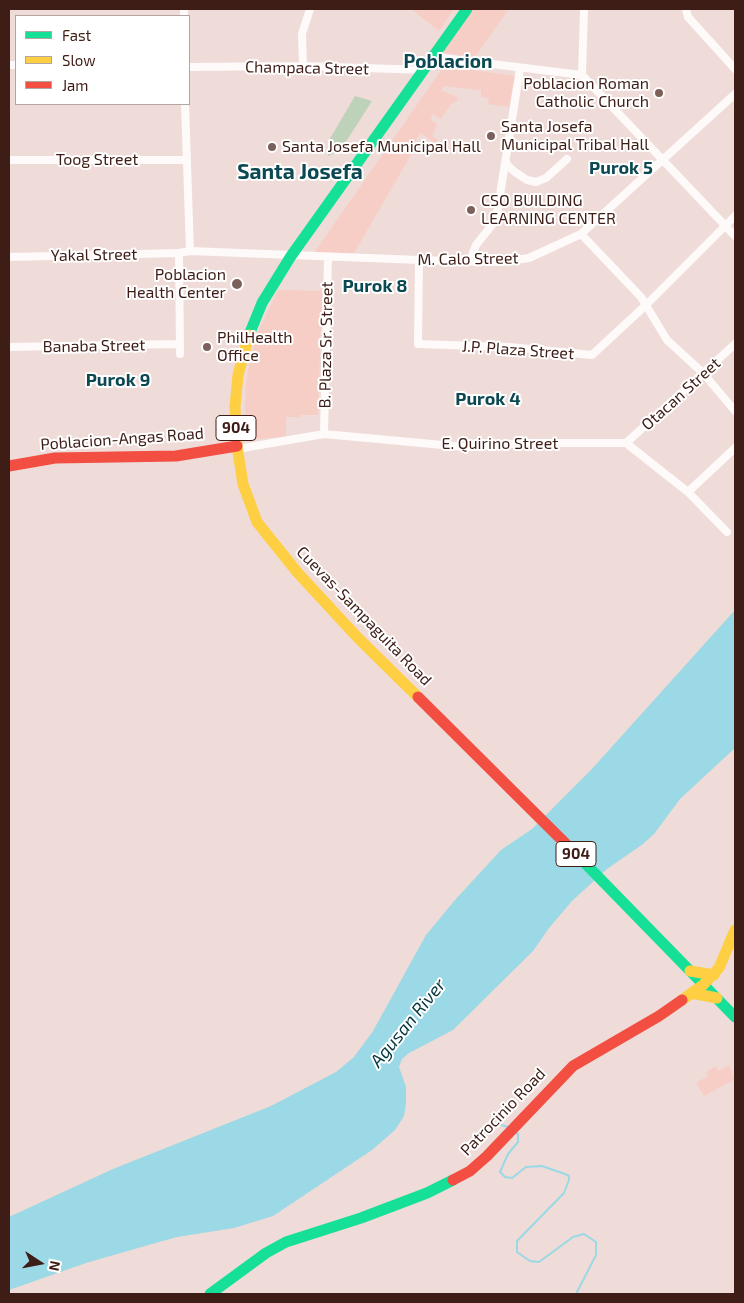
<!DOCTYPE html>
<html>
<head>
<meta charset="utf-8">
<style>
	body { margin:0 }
	#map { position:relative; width:744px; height:1303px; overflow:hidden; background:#efdbd7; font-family:"Exo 2",sans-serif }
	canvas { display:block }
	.frame { position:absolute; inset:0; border:10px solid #3e1d16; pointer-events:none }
	.legend { position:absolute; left:15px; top:15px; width:175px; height:90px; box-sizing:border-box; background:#fff; border:1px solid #b2a5a2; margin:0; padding:6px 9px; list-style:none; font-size:15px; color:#3e1d16 }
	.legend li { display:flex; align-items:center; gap:10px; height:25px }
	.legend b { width:25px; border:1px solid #b2a5a2 }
	.north { position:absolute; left:15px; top:1238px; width:50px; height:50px; -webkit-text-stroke:4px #fff; paint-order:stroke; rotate:101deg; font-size:14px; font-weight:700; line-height:20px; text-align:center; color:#3e1d16 }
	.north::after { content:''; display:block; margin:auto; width:18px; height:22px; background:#3e1d16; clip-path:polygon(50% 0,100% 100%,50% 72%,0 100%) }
</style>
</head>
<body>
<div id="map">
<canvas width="744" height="1303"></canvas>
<div class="frame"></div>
<ul class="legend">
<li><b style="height:6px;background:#16e098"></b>Fast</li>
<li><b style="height:6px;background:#ffcf43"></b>Slow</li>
<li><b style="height:6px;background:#f24e42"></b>Jam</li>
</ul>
<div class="north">N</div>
</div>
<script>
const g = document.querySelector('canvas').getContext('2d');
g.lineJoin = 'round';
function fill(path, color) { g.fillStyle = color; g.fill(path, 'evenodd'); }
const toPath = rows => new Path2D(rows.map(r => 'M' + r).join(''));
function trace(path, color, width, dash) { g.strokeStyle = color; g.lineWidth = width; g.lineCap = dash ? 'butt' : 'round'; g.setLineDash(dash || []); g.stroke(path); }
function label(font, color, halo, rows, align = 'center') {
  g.font = font + ' "Exo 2",sans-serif'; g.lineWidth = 4; g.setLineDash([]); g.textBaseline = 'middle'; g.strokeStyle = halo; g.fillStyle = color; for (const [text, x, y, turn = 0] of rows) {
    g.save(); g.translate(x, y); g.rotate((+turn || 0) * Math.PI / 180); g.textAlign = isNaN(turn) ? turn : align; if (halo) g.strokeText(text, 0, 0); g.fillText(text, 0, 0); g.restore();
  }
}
const built = toPath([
	[411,9,454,9,439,31],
	[469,9,509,9,475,57,439,52],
	[444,66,515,76,509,107,488,104,489,98,481,97,481,90,444,86,441,90,457,97,458,100,451,104,441,119,432,114,431,120,437,124,432,136,438,140,436,144,421,133,415,141,416,146,353,255,314,253],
	[278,290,322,291,318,415,301,415,300,417,286,417,286,436,249,440,244,438,244,431,246,385,250,358,258,332],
	[729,1065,735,1079,704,1096,696,1083,708,1076,706,1072,716,1066,718,1071]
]);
const green = toPath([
	[355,96,372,101,347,140,333,154,328,156,328,142]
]);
const water = toPath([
	[735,610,735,748,680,799,654,834,643,844,607,869,572,901,549,928,533,951,453,1030,409,1053,402,1059,399,1067,406,1087,406,1103,404,1116,395,1130,372,1150,273,1216,234,1228,177,1237,152,1244,86,1263,9,1290,9,1217,113,1169,271,1106,336,1072,354,1057,373,1031,426,935,455,900,501,850,532,829,591,770]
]);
const stream = toPath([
	[514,1131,518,1134,518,1142,508,1154,500,1172,505,1177,512,1178,526,1167,542,1166,565,1174,569,1176,569,1180,564,1193,517,1241,517,1252,530,1261,539,1262,573,1237,584,1234,596,1242,596,1255,576,1294],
	[469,1146,480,1135,498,1124,508,1127]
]);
const street = toPath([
	[686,9,688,17,735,69],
	[184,16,184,9],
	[435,57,582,75,735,236],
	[9,65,16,65],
	[303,66,302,34,310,9],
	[189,67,303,66,425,70],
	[582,75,584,9],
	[9,160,185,160],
	[506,161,507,165,515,172,527,180,536,182,546,178,567,159],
	[581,234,641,297,667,340,703,373,735,411],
	[190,251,419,260,500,262,529,258,581,234,735,94],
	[9,257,179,253],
	[419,260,418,344,509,347,592,355,646,305,735,216],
	[470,261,476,245,496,220,520,69],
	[9,347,179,344],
	[180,354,179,253,190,251,185,104],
	[324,434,328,257],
	[626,443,735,344],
	[237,449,324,434,464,447,524,443,626,443,688,492,727,532],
	[688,492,735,448]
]);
const fast = toPath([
	[249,335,262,303,291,256,467,9],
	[576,854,735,1017],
	[210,1294,266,1253,286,1242,361,1218,427,1193,453,1180]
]);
const slow = toPath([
	[249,335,238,375,235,407,237,446,243,484,257,522,297,572,358,638,418,697],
	[690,971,714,975],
	[691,993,717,998],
	[682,1000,703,985,719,968,735,930]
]);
const jam = toPath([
	[9,466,55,458,176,456,237,446],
	[418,697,576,854],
	[453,1180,470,1171,487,1156,573,1066,659,1016,682,1000]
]);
const markers = [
	[659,93,5,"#7c605a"],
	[491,136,5,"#7c605a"],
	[272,147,5,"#7c605a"],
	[471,210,5,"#7c605a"],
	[237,284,6,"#7c605a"],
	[207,347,5,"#7c605a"]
];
const shields = [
	[236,428,40],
	[576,854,40]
];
const shieldNames = [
	["904",236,428],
	["904",576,854]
];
const streetNames = [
	["Champaca Street",307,68,1],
	["Toog Street",97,160],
	["Yakal Street",94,255,-1],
	["M. Calo Street",468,259,-1],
	["B. Plaza Sr. Street",326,345,-89],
	["Banaba Street",94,346,-1],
	["J.P. Plaza Street",518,350,4],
	["Otacan Street",681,394,-42],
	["Poblacion-Angas Road",122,439,-4],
	["E. Quirino Street",500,444],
	["Cuevas-Sampaguita Road",364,616,46],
	["Patrocinio Road",503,1112,-46]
];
const poiNames = [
	["Poblacion Roman",649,84,"right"],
	["Catholic Church",649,102,"right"],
	["Santa Josefa",501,127],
	["Municipal Tribal Hall",501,145],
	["Santa Josefa Municipal Hall",282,147],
	["CSO BUILDING",481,201],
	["LEARNING CENTER",481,219],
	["Poblacion",226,275,"right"],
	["Health Center",226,293,"right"],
	["PhilHealth",217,338],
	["Office",217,356]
];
const neighbourhoodNames = [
	["Purok 5",621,168],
	["Purok 8",375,286],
	["Purok 9",118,380],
	["Purok 4",488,399]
];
const waterNames = [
	["Agusan River",408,1023,-51]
];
const quarterNames = [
	["Poblacion",448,62]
];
const districtNames = [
	["Santa Josefa",300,172]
];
fill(built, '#f7cec5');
fill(green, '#bed1b9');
fill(water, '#9ad9e5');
trace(stream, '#9ad9e5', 2);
trace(street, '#fdfaf9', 8);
trace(fast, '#16e098', 11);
trace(slow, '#ffcf43', 11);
trace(jam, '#f24e42', 11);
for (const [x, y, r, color] of markers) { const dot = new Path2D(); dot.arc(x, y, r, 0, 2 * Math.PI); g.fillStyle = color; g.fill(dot); trace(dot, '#fff', 2); }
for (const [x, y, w] of shields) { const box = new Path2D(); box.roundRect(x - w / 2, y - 12.5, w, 25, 4); g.fillStyle = '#fff'; g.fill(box); trace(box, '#3e1d16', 1); }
label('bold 15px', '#3e1d16', null, shieldNames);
label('16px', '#3e1d16', '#fff', streetNames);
label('16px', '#3e1d16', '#fff', poiNames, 'left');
label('bold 18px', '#0b4852', '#fff', neighbourhoodNames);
label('italic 18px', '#06373f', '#fff', waterNames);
label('bold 19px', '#0b4852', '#fff', quarterNames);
label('bold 21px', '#0b4852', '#fff', districtNames);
</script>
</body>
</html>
